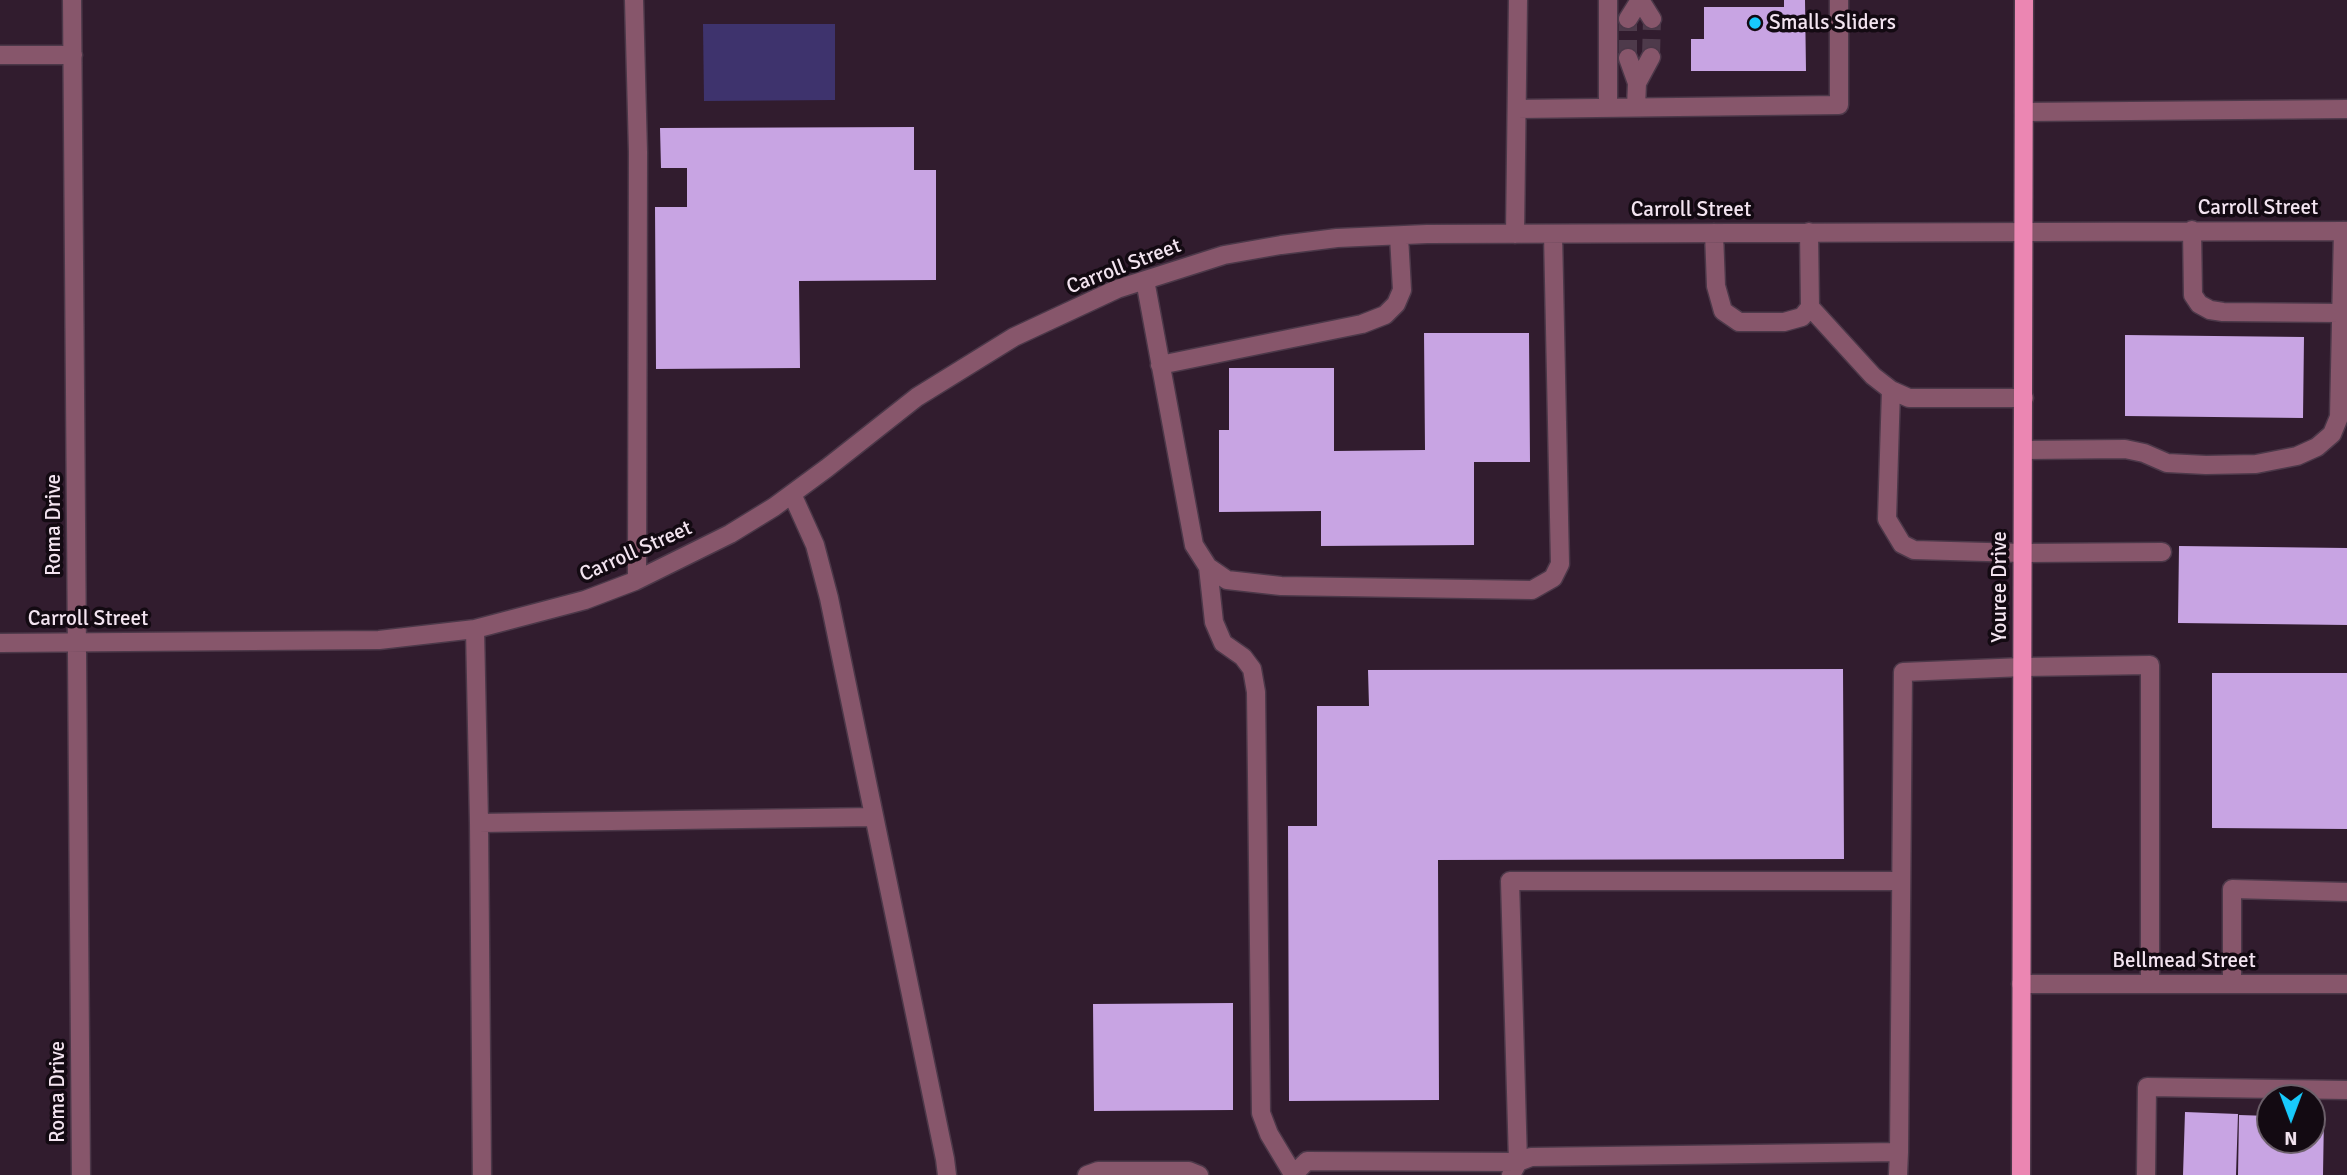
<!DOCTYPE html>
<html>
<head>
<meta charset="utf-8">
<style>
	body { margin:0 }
	#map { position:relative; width:2347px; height:1175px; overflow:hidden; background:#311c2e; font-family:Signika,sans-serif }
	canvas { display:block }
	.north { position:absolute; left:2256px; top:1084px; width:70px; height:70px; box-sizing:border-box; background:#130a12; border:2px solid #6d616b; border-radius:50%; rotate:180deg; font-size:19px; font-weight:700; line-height:28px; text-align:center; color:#f3e4f0 }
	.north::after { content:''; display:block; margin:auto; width:24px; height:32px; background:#18cafc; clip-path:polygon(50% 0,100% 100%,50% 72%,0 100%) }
</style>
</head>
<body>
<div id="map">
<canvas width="2347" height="1175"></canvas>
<div class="north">N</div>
</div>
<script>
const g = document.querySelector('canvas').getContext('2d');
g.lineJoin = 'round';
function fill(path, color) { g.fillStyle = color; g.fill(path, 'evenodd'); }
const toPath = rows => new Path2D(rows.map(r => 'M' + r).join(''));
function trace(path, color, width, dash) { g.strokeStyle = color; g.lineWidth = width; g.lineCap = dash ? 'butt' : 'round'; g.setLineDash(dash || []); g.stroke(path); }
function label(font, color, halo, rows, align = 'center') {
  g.font = font + ' Signika,sans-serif'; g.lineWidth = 7; g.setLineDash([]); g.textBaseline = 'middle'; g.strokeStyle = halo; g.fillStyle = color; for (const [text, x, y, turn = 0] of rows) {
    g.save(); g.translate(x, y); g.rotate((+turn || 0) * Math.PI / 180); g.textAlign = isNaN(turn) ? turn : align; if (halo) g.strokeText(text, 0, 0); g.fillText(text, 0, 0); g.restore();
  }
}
const water = toPath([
	[703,24,835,24,835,100,704,101]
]);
const building = toPath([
	[1784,0,1805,0,1806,71,1691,71,1691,39,1704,39,1704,7,1784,7],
	[914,127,914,170,936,170,936,280,799,281,800,368,656,369,655,207,687,207,687,168,661,168,660,128],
	[1424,333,1529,333,1530,462,1474,462,1474,545,1321,546,1321,511,1219,512,1219,430,1229,430,1229,368,1334,368,1334,451,1425,450],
	[2125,335,2304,337,2303,418,2125,416],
	[2179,546,2347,548,2347,625,2178,623],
	[1843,669,1844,859,1438,860,1439,1100,1289,1101,1288,826,1317,826,1317,706,1369,706,1368,670],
	[2212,673,2347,673,2347,829,2212,828],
	[1233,1003,1233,1110,1094,1111,1093,1004],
	[2185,1112,2238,1114,2236,1175,2183,1175],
	[2239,1115,2270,1116,2270,1140,2312,1140,2312,1116,2324,1116,2323,1175,2238,1175]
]);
const minorTunnel = toPath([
	[1651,57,1652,19],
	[1628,58,1628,19]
]);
const minor = toPath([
	[72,0,81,1175],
	[634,0,638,152,637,579],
	[1608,0,1608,107],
	[1640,0,1652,19],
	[1628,19,1640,0],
	[0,55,73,55],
	[1628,58,1637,83,1636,107],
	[1637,83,1651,57],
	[1517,109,1839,105,1839,0],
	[2024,112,2347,109],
	[2192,230,2193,295,2199,304,2210,310,2223,312,2340,313],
	[1714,233,1716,286,1723,311,1739,322,1784,322,1802,317,1810,307,1809,232],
	[1515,234,1518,0],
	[1145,280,1194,545,1208,567,1227,580,1281,586,1532,590,1553,578,1560,564,1553,234],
	[1810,307,1873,376,1891,390,1909,398,2024,398],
	[1160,365,1362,324,1385,315,1396,304,1402,290,1399,236],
	[1891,390,1887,519,1902,544,1914,550,2023,553,2162,552],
	[2024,450,2125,449,2144,453,2167,463,2206,465,2256,464,2297,456,2317,447,2332,434,2339,417,2343,231],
	[792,494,815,545,829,598,945,1159,947,1175],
	[1208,567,1214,622,1223,643,1243,657,1252,669,1256,692,1261,1113,1269,1134,1293,1174],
	[475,629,479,823,874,817],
	[0,643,379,640,475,629,585,600,635,581,730,534,774,507,827,468,917,397,1014,337,1117,289,1224,255,1281,245,1337,238,1427,234,2347,231],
	[479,823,482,1175],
	[2021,984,2347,984],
	[2232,984,2232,889,2347,892],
	[1899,1152,1903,672,2023,667,2150,665,2150,984],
	[1087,1175,1098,1171,1189,1171,1199,1175],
	[1293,1175,1307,1161,1518,1162,1510,881,1901,881],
	[1511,1175,1518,1162,1531,1157,1899,1152,1898,1175],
	[2146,1175,2147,1087,2347,1090]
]);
const major = toPath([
	[2021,1175,2024,0]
]);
const markers = [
	[1755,23,7,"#18cafc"]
];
const poiNames = [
	["Smalls Sliders",1769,23]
];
const streetNames = [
	["Carroll Street",2258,208],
	["Carroll Street",1691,210],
	["Carroll Street",1124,267,-21],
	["Roma Drive",54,525,-90],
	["Carroll Street",636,552,-24],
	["Youree Drive",2000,587,-90],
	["Carroll Street",88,619],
	["Bellmead Street",2184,961],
	["Roma Drive",58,1092,-90]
];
fill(water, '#3e336d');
fill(building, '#c8a4e3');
trace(minorTunnel, '#4e3a4b', 18, [18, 9]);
trace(minor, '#4c3849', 21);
trace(major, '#4c3849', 21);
trace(minor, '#87566b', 18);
trace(major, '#eb86b2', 18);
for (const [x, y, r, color] of markers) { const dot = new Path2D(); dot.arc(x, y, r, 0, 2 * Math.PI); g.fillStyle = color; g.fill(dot); trace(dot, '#130a12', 2.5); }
label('21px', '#f3e4f0', '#130a12', poiNames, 'left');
label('21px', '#f3e4f0', '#130a12', streetNames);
</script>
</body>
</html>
